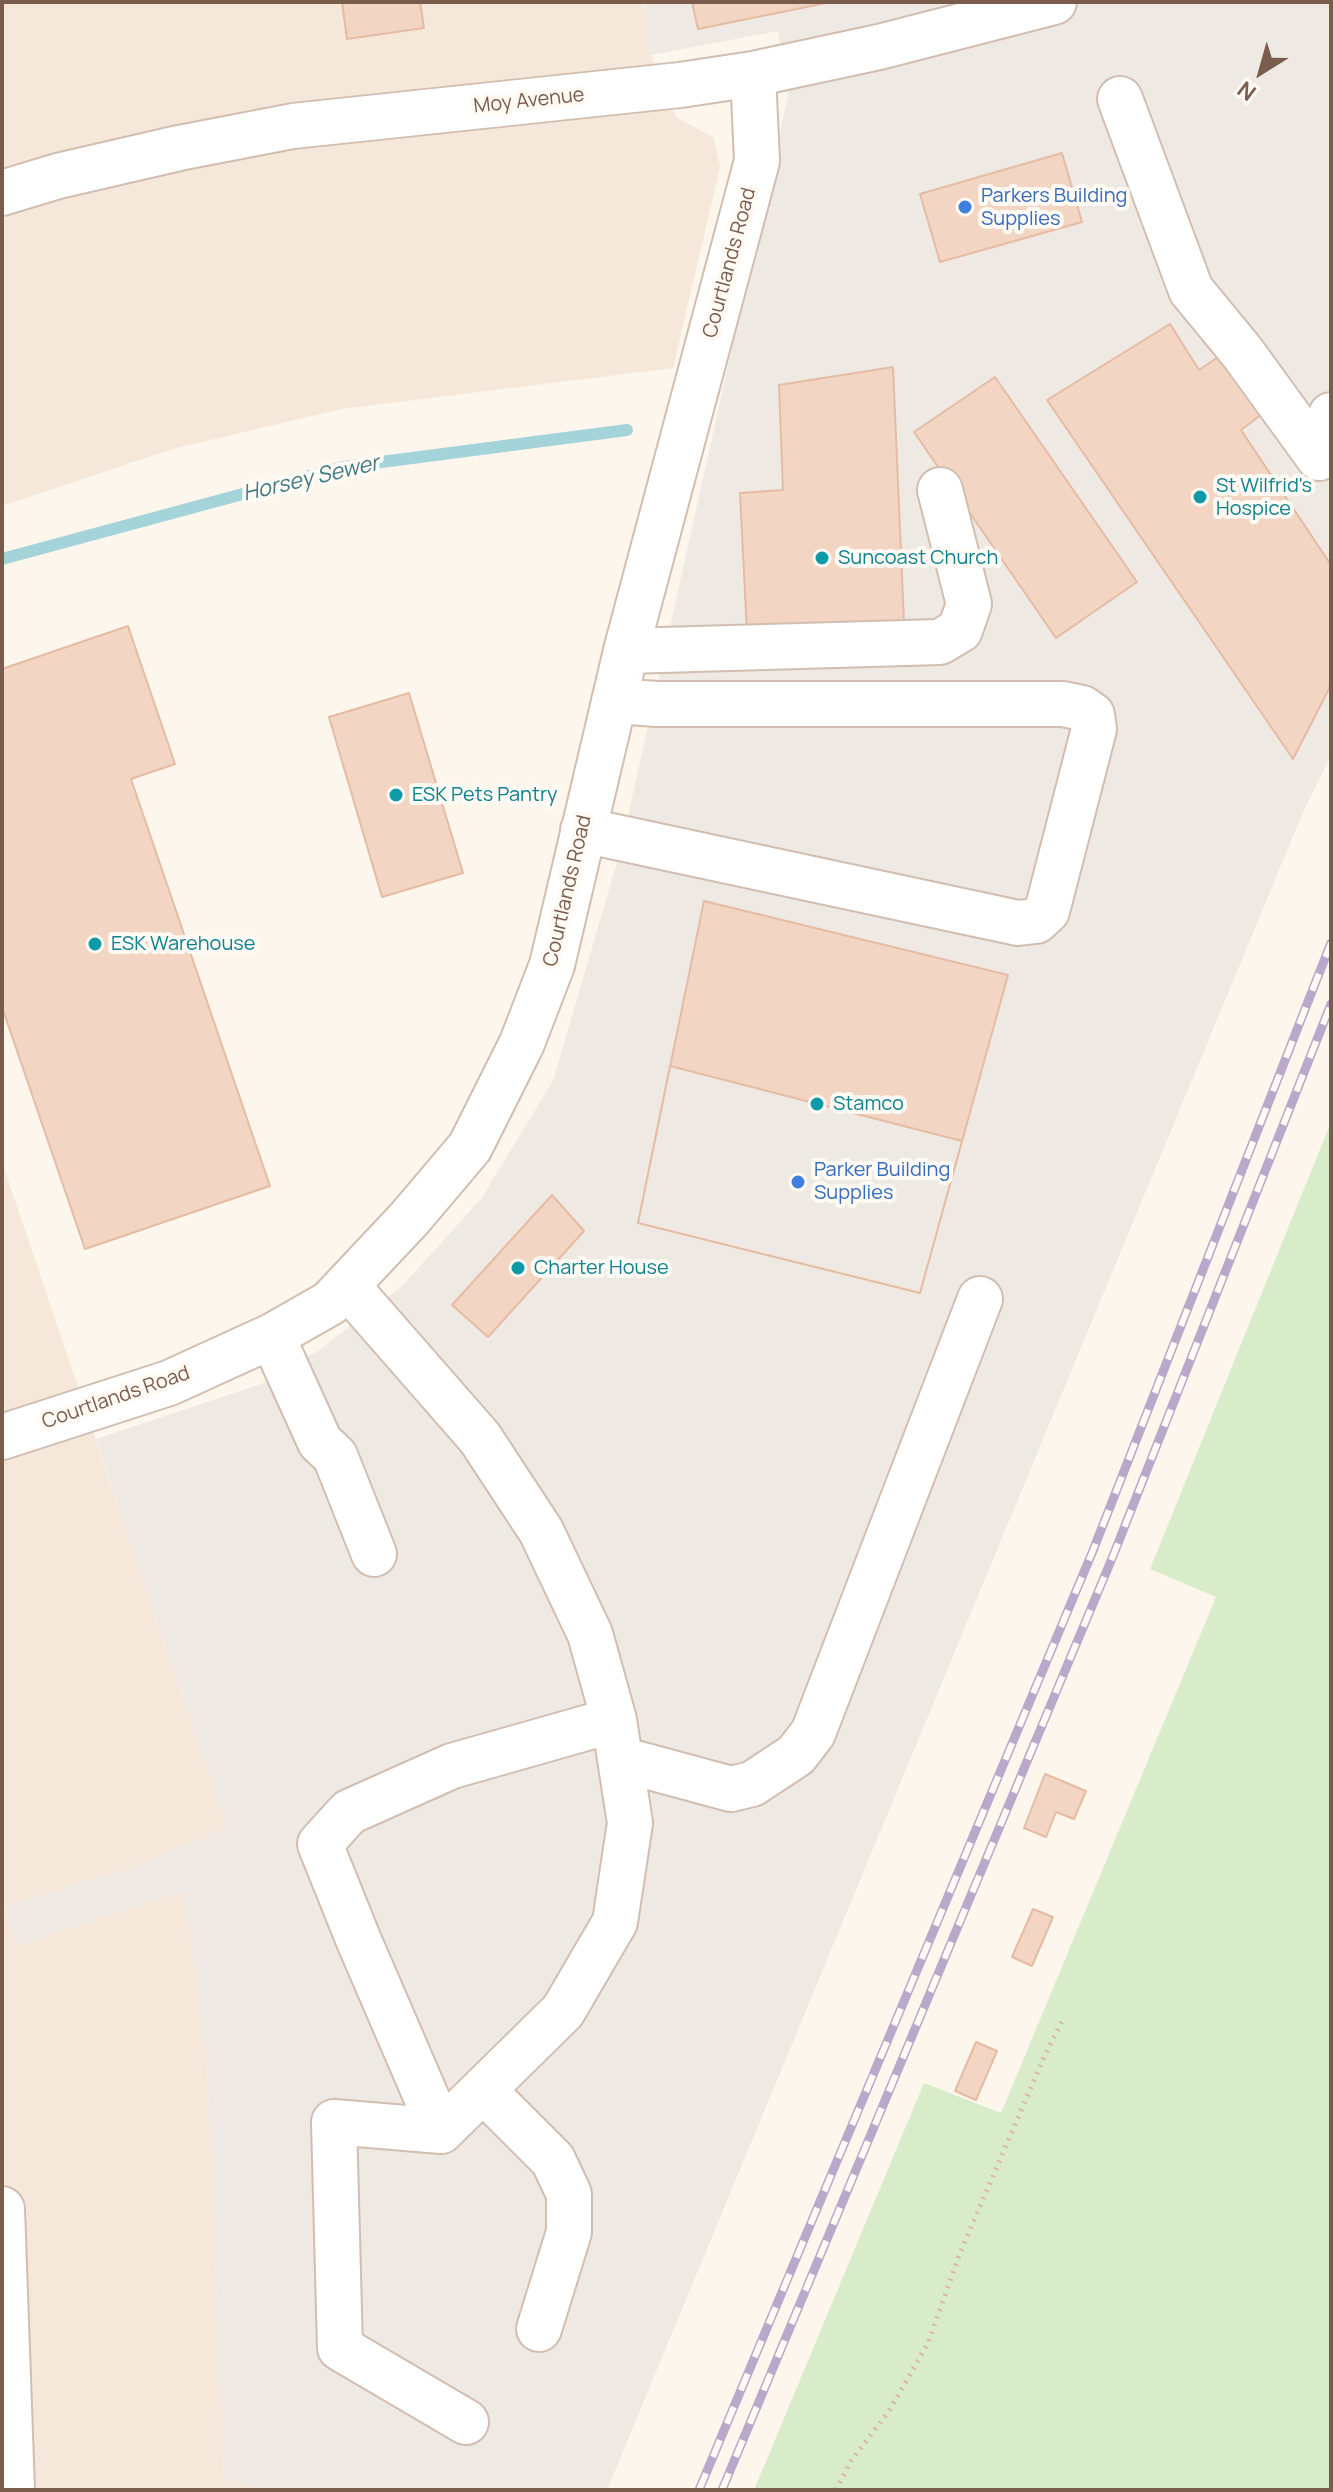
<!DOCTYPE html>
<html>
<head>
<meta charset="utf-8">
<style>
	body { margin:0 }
	#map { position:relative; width:1333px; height:2492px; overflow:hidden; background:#fdf6ec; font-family:Manrope,sans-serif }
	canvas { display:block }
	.frame { position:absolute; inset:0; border:4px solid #7a5c4d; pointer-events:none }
	.north { position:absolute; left:1221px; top:32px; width:80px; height:80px; -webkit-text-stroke:6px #fffaf3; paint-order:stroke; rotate:217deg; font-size:22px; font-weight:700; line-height:32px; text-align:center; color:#7a5c4d }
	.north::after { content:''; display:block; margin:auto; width:28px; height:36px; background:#7a5c4d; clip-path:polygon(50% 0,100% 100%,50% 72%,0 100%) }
</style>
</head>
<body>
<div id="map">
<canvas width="1333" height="2492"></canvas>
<div class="frame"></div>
<div class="north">N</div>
</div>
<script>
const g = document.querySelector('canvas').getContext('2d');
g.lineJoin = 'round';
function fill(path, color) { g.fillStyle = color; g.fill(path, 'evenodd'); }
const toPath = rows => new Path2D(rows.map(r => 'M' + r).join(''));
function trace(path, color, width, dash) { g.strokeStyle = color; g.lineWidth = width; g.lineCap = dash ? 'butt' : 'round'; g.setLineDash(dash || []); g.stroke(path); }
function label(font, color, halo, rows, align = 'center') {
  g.font = font + ' Manrope,sans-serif'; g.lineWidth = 8; g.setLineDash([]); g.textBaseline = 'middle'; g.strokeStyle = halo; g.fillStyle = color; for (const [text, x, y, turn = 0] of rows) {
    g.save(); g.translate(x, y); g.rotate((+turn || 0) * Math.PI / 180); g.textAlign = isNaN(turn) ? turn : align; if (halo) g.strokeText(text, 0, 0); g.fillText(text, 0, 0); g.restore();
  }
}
const residential = toPath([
	[2,2,643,2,651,55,676,117,714,138,720,167,673,368,342,409,172,449,2,506],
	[2,1162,227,1828,127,1869,6,1908,17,1945,184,1890,207,2060,224,2476,256,2490,2,2490]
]);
const industrial = toPath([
	[643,2,1331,2,1331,755,1304,810,607,2490,256,2490,224,2477,207,2061,184,1891,16,1945,6,1907,127,1869,227,1828,96,1439,261,1384,318,1351,402,1286,481,1199,553,1081,620,852,788,96,778,31,651,55]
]);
const green = toPath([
	[1331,1122,1331,2490,754,2490,924,2083,1001,2113,1216,1597,1150,1569]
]);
const stream = toPath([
	[2,559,343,467,627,430]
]);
const building = toPath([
	[342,2,420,2,424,28,347,39,342,2],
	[692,2,831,2,698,29,692,2],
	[1062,153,1082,222,940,262,920,194,1062,153],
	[1170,324,1199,370,1224,353,1266,411,1241,430,1331,565,1331,685,1293,759,1047,400,1170,324],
	[893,367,904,623,747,633,740,493,783,490,779,385,893,367],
	[995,377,1137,582,1056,638,914,432,995,377],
	[128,626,175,764,131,779,270,1186,85,1249,2,1007,2,669,128,626],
	[409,693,463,873,382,897,329,717,409,693],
	[704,901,1008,975,920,1293,638,1223,704,901],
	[670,1066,962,1141,920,1293,638,1223,670,1066],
	[552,1195,584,1231,488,1337,452,1305,552,1195],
	[1045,1774,1086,1791,1074,1819,1056,1812,1046,1837,1024,1828,1045,1774],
	[1033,1909,1053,1917,1032,1966,1012,1957,1033,1909],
	[976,2042,997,2051,976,2100,955,2091,976,2042]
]);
const path = toPath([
	[836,2490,851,2461,889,2411,928,2343,960,2253,1044,2057,1063,2019]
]);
const minor = toPath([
	[1120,99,1191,290,1242,352,1319,458,1331,415],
	[2,193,58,176,179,148,293,126,680,85,753,74,879,47,1054,2],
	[626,651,940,642,960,630,969,604,940,490],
	[583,830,1018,923,1036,921,1047,911,1094,729,1092,715,1082,708,1063,704,657,704,614,701],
	[348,1287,480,1438,541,1531,590,1634,614,1720,630,1823,615,1922,563,2011,441,2131,334,2122,340,2348,466,2422],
	[272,1336,320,1442,335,1456,374,1554],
	[2,1437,169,1383,272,1336,330,1303,409,1219,470,1147,522,1043,552,965,626,651,757,161,753,74],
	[620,1759,731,1789,752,1784,796,1755,813,1733,980,1299],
	[483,2090,553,2160,569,2194,569,2232,539,2329],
	[441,2131,359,1941,320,1844,349,1812,452,1766,614,1720],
	[2,2209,12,2490]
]);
const rail = toPath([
	[699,2490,1092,1553,1331,943],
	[722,2490,1113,1556,1331,1004]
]);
const markers = [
	[965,207,8,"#3f7fe0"],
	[1200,497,8,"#0f9aa8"],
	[822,558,8,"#0f9aa8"],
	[396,795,8,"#0f9aa8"],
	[95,944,8,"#0f9aa8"],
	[817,1104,8,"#0f9aa8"],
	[798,1182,8,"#3f7fe0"],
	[518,1268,8,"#0f9aa8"]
];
const streetNames = [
	["Moy Avenue",529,101,-6],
	["Courtlands Road",730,263,-75],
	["Courtlands Road",568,891,-77],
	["Courtlands Road",116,1398,-19]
];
const shopNames = [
	["Parkers Building",981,196],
	["Supplies",981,219],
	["Parker Building",814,1170],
	["Supplies",814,1193]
];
const cultureNames = [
	["St Wilfrid's",1216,486],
	["Hospice",1216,509],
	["Suncoast Church",838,558],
	["ESK Pets Pantry",412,795],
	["ESK Warehouse",111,944],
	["Stamco",833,1104],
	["Charter House",534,1268]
];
const waterNames = [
	["Horsey Sewer",311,479,-13]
];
fill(residential, '#f5e8da');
fill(industrial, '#efe9e4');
fill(green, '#d8ecc9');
trace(stream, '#a5d3da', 12);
fill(building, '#f3d5c3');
trace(building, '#e6bba3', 2);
trace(minor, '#d1beb0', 48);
trace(path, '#d9b8a5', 5, [2, 6]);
trace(minor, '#fff', 44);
trace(rail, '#b9a8c9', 9);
trace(rail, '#fffaf3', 6, [18]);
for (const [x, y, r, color] of markers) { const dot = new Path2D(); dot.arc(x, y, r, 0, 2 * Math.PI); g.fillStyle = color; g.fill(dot); trace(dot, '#fffaf3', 3); }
label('20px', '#7a5c4d', '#fffaf3', streetNames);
label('20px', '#366cbe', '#fffaf3', shopNames, 'left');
label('20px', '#0d838f', '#fffaf3', cultureNames, 'left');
label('italic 22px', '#437c86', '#fffaf3', waterNames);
</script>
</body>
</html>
